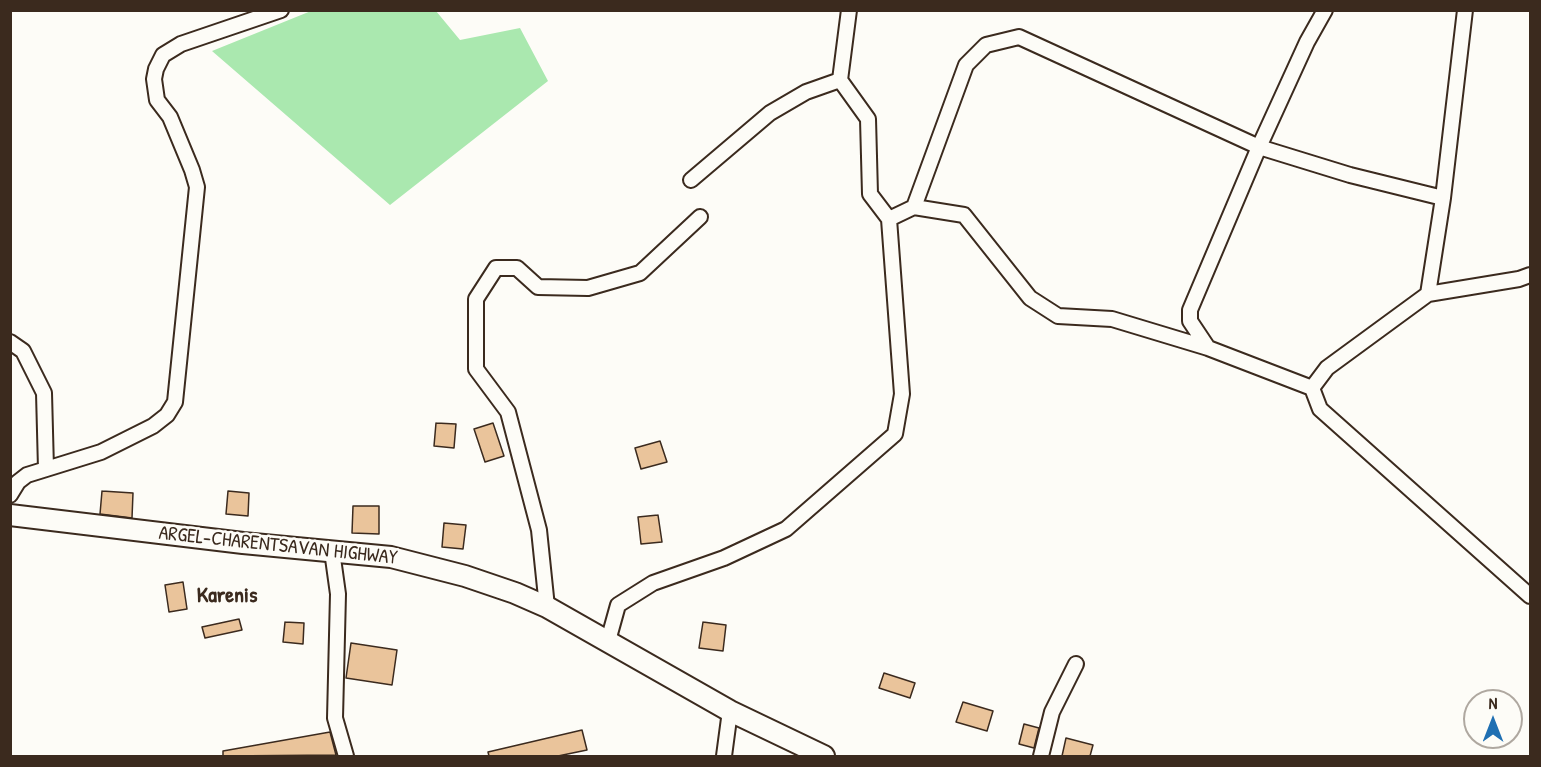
<!DOCTYPE html>
<html>
<head>
<meta charset="utf-8">
<style>
	body { margin:0 }
	#map { position:relative; width:1541px; height:767px; overflow:hidden; background:#fdfcf7; font-family:"Patrick Hand",sans-serif }
	canvas { display:block }
	.frame { position:absolute; inset:0; border:12px solid #3b2a1e; pointer-events:none }
	.north { position:absolute; left:1463px; top:689px; width:60px; height:60px; box-sizing:border-box; background:#fdfcf7; border:2px solid #afa8a0; border-radius:50%; rotate:0deg; font-size:16px; font-weight:700; line-height:24px; text-align:center; color:#3b2a1e }
	.north::after { content:''; display:block; margin:auto; width:21px; height:27px; background:#1f6fb2; clip-path:polygon(50% 0,100% 100%,50% 72%,0 100%) }
</style>
</head>
<body>
<div id="map">
<canvas width="1541" height="767"></canvas>
<div class="frame"></div>
<div class="north">N</div>
</div>
<script>
const g = document.querySelector('canvas').getContext('2d');
g.lineJoin = 'round';
function fill(path, color) { g.fillStyle = color; g.fill(path, 'evenodd'); }
const toPath = rows => new Path2D(rows.map(r => 'M' + r).join(''));
function trace(path, color, width, dash) { g.strokeStyle = color; g.lineWidth = width; g.lineCap = dash ? 'butt' : 'round'; g.setLineDash(dash || []); g.stroke(path); }
function label(font, color, halo, rows, align = 'center') {
  g.font = font + ' "Patrick Hand",sans-serif'; g.lineWidth = 5; g.setLineDash([]); g.textBaseline = 'middle'; g.strokeStyle = halo; g.fillStyle = color; for (const [text, x, y, turn = 0] of rows) {
    g.save(); g.translate(x, y); g.rotate((+turn || 0) * Math.PI / 180); g.textAlign = isNaN(turn) ? turn : align; if (halo) g.strokeText(text, 0, 0); g.fillText(text, 0, 0); g.restore();
  }
}
const green = toPath([
	[311,11,436,11,460,40,520,28,548,81,390,205,212,51]
]);
const building = toPath([
	[436,423,456,424,454,448,434,446,436,423],
	[493,423,504,456,485,462,474,429,493,423],
	[660,441,667,462,641,469,635,448,660,441],
	[102,491,133,493,132,518,100,514,102,491],
	[228,491,249,493,248,516,226,514,228,491],
	[353,506,379,506,379,534,352,533,353,506],
	[658,515,662,542,641,544,638,517,658,515],
	[444,523,466,525,463,549,442,547,444,523],
	[183,582,187,609,169,612,165,585,183,582],
	[239,619,242,630,205,638,202,627,239,619],
	[285,622,304,623,303,644,283,642,285,622],
	[703,622,726,625,723,651,699,648,703,622],
	[351,643,397,650,392,685,346,678,351,643],
	[884,673,915,683,910,698,879,688,884,673],
	[963,702,993,711,987,731,956,722,963,702],
	[1024,724,1039,728,1034,748,1019,744,1024,724],
	[582,730,587,750,558,756,489,756,488,752,582,730],
	[330,732,336,755,223,756,223,751,330,732],
	[1066,738,1093,745,1090,756,1062,756,1066,738]
]);
const street = toPath([
	[691,180,770,113,806,92,840,80],
	[914,207,966,65,986,45,1019,37,1259,147,1350,175,1443,198],
	[889,219,914,207,964,215,1030,298,1058,316,1112,319,1208,348,1312,388,1320,409,1530,596],
	[1428,294,1443,198,1465,10],
	[10,342,23,351,44,393,46,469],
	[1208,348,1190,321,1190,310,1259,147,1307,42,1325,10],
	[1312,388,1327,368,1428,294,1519,279,1530,275],
	[10,495,18,482,27,475,101,452,153,426,167,415,175,402,197,187,192,170,170,117,157,100,154,79,156,69,163,55,181,44,281,10],
	[332,551,338,594,335,718,346,756],
	[547,607,539,530,508,412,476,369,476,299,496,268,517,268,538,287,588,288,640,273,700,217],
	[608,641,618,605,653,583,724,558,786,529,895,434,902,394,889,219,870,194,868,119,840,80,849,10],
	[724,756,730,711],
	[1041,756,1052,712,1076,664]
]);
const secondary = toPath([
	[10,515,243,543,391,557,465,576,515,593,547,607,730,711,824,756]
]);
const streetNames = [
	["ARGEL-CHARENTSAVAN HIGHWAY",278,546,6]
];
const quarterNames = [
	["Karenis",227,596]
];
fill(green, '#aae8af');
fill(building, '#eac49b');
trace(building, '#3b2a1e', 1.5);
trace(street, '#3b2a1e', 18);
trace(secondary, '#3b2a1e', 24);
trace(street, '#fdfcf7', 14);
trace(secondary, '#fdfcf7', 20);
label('20px', '#3b2a1e', '#fdfcf7', streetNames);
label('bold 22px', '#3b2a1e', '#fdfcf7', quarterNames);
</script>
</body>
</html>
